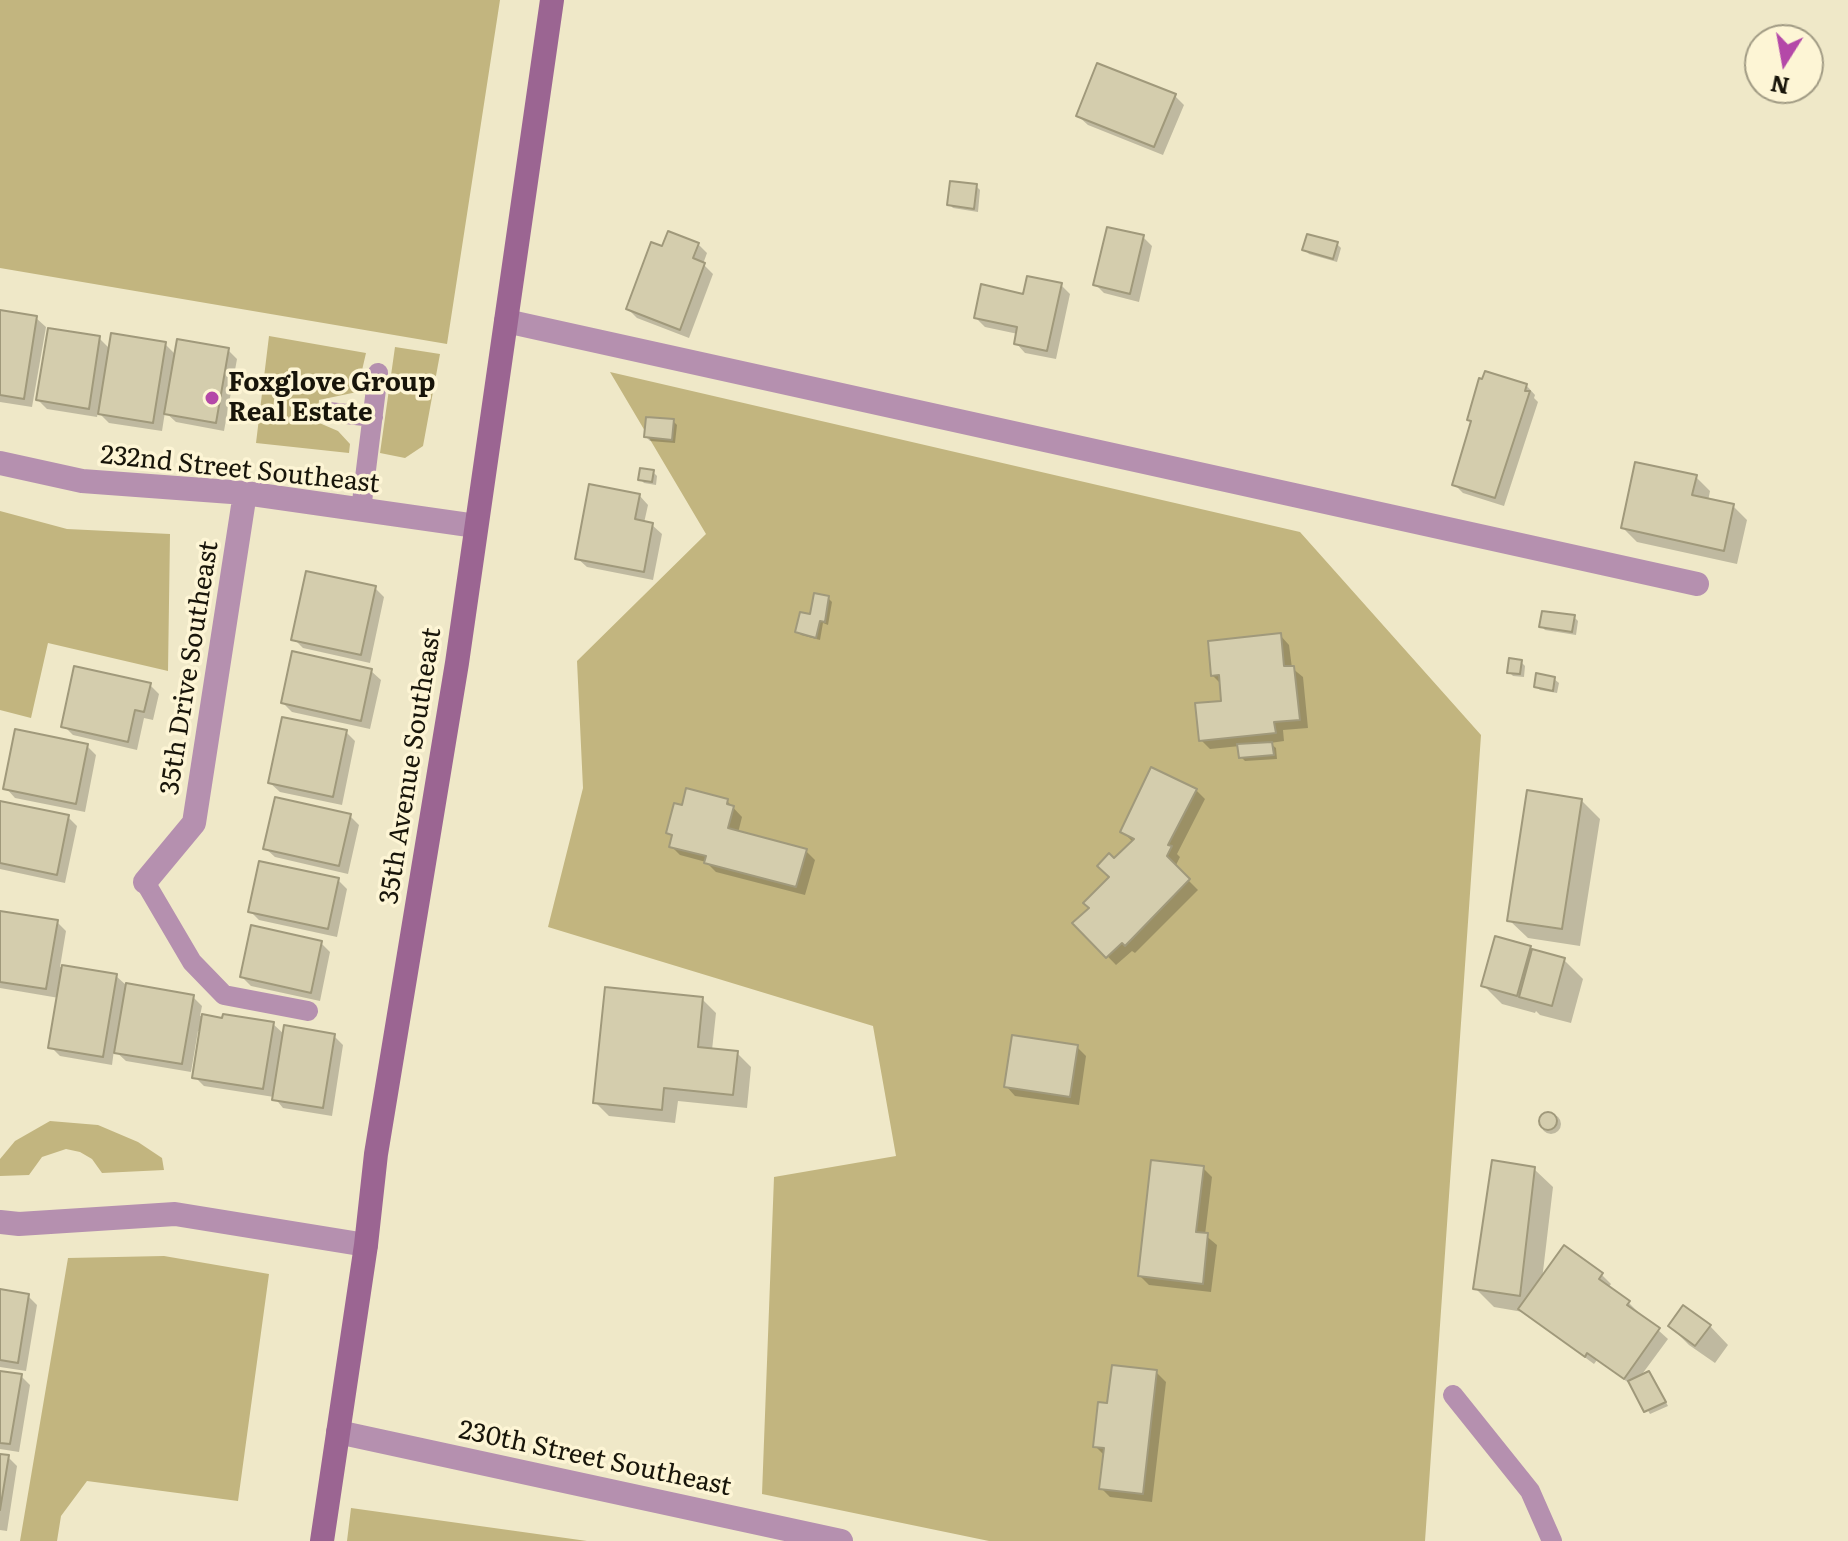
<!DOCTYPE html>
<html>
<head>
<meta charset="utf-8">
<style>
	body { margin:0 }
	#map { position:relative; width:1848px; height:1541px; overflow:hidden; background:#efe8c8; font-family:Literata,serif }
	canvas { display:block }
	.north { position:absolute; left:1744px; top:24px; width:80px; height:80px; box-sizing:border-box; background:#fdf5d5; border:2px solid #a19b84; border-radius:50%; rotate:191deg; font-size:22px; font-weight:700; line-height:32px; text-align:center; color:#18150a }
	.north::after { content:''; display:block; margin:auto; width:28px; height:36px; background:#b448a8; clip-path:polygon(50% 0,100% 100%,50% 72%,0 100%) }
</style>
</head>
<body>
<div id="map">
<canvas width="1848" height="1541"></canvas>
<div class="north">N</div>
</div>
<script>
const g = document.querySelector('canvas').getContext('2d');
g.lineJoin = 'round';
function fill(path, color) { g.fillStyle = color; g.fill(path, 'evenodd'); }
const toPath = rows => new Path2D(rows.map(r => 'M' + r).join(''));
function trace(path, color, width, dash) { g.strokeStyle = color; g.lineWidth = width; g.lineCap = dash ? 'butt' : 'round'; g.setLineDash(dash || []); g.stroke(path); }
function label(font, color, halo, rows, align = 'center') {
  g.font = font + ' Literata,serif'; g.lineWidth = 7; g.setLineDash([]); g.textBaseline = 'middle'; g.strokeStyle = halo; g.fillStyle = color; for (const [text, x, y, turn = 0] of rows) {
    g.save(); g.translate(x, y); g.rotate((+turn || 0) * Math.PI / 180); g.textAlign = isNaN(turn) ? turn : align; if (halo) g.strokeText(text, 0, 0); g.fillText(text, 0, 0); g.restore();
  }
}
const green = toPath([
	[0,0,500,0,447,344,0,268],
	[269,336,366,353,357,392,319,400,317,422,338,431,350,444,349,453,256,443],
	[395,347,440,354,423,446,405,458,380,453],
	[610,372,1300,532,1481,735,1425,1541,989,1541,762,1494,774,1177,896,1156,873,1026,548,927,583,788,577,661,706,534],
	[0,511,67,529,170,534,168,671,48,643,31,718,0,710],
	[50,1121,98,1125,138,1142,162,1158,164,1170,102,1173,92,1159,80,1152,66,1149,42,1157,29,1175,0,1176,0,1159,15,1141],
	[164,1256,269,1274,238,1501,87,1481,61,1516,57,1541,20,1541,68,1258],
	[351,1508,587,1541,347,1541]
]);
const shadow = toPath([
	[1175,96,1184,105,1163,155,1088,125,1078,116],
	[976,186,980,190,978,212,953,208,949,204],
	[1143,237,1152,246,1139,302,1104,293,1095,284],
	[698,244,707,253,703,264,713,274,689,338,637,318,628,309,664,249],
	[1337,244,1341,248,1337,262,1309,254,1305,250],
	[1061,285,1070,294,1056,359,1025,353,1016,343,1018,334,985,327,976,318,1025,296],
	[0,312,36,318,46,327,32,407,0,402],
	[99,338,110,349,165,344,176,355,228,350,237,359,224,431,176,422,165,412,162,431,109,423,98,412,97,417,47,409,38,400],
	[1526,385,1535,395,1534,398,1538,402,1504,506,1463,493,1454,484,1473,423,1469,419],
	[673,421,677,425,675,443,650,441,646,437],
	[653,472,657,476,656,485,644,483,640,479],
	[1696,477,1710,491,1708,501,1733,506,1747,520,1737,564,1637,542,1623,528],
	[639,495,648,505,644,523,652,525,662,534,653,580,587,567,577,558],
	[375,588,384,597,370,663,303,648,294,639],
	[828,598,832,602,828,625,823,623,820,640,801,635,797,631],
	[1574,617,1578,621,1576,635,1545,630,1541,626],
	[1280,635,1289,645,1292,668,1303,677,1308,728,1283,730,1284,741,1270,743,1276,748,1277,759,1245,761,1241,757,1240,746,1210,749,1201,740,1223,702,1221,684,1213,676],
	[1521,662,1525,666,1524,677,1513,676,1509,672],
	[371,671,381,680,370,729,292,712,283,703],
	[1554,679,1559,683,1557,693,1540,690,1536,686],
	[150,685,159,694,153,720,144,718,137,750,73,735,64,726],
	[346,732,355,741,342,805,280,792,270,783],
	[87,746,96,755,85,812,15,798,6,788],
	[1196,790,1205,799,1177,854,1180,857,1175,867,1198,890,1135,953,1132,951,1116,965,1075,923,1091,908,1111,877,1114,861,1133,842,1123,832],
	[1581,800,1600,819,1580,946,1528,938,1509,920],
	[727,801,742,817,738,833,806,851,815,860,805,895,716,872,706,862,680,855,671,846,673,837,668,832],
	[0,803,68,817,77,826,65,883,0,869],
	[350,816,359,825,348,874,275,857,265,848],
	[338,880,347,889,337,937,259,920,250,911],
	[0,913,57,922,66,931,60,967,116,976,126,985,193,997,202,1006,200,1016,273,1024,285,1035,334,1036,343,1045,332,1116,283,1108,274,1097,204,1086,195,1077,202,1031,198,1031,191,1072,126,1061,114,1050,112,1065,60,1056,51,1047,59,998,0,988],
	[321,943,330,952,320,1001,251,986,242,977],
	[1530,948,1534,952,1564,960,1583,979,1571,1023,1540,1015,1536,1011,1535,1013,1502,1004,1483,985],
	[702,999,716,1013,712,1050,737,1053,751,1067,747,1108,678,1101,675,1123,609,1116,595,1102],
	[1077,1047,1086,1056,1079,1105,1015,1096,1006,1086],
	'1541 1124a10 10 0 1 1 20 0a10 10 0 1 1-20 0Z',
	[1203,1168,1212,1177,1205,1235,1217,1245,1211,1292,1149,1285,1140,1276],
	[1534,1169,1553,1187,1542,1280,1564,1248,1602,1275,1611,1284,1608,1288,1629,1303,1638,1312,1636,1314,1658,1330,1668,1339,1640,1377,1649,1373,1653,1377,1668,1406,1650,1414,1633,1386,1597,1360,1594,1364,1523,1312,1494,1307,1476,1289],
	[0,1291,28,1296,37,1305,26,1371,0,1367],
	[1670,1326,1710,1326,1728,1345,1715,1363,1689,1345],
	[1156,1372,1166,1382,1152,1502,1110,1497,1101,1488,1105,1456,1095,1446,1109,1406],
	[0,1373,21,1376,30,1385,19,1452,0,1449],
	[0,1456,8,1457,17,1466,7,1531,0,1530]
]);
const building = toPath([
	[1097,63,1176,94,1154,147,1076,116,1097,63],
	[950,181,977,184,974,209,947,205,950,181],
	[1107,227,1144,235,1130,294,1093,285,1107,227],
	[668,231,699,243,693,258,705,263,680,330,626,309,651,242,662,246,668,231],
	[1307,234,1338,242,1333,259,1302,250,1307,234],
	[1027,276,1062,283,1047,351,1014,344,1017,327,974,318,981,284,1023,294,1027,276],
	[0,310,37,316,24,399,0,395,0,310],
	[48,328,100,336,89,409,36,400,48,328],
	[111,333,166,342,153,423,98,414,111,333],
	[177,339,229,348,216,423,164,414,177,339],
	[1485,371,1527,384,1525,391,1530,391,1495,498,1452,485,1471,421,1467,420,1479,378,1482,379,1485,371],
	[646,417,674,419,672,440,644,437,646,417],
	[1635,462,1697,475,1692,495,1734,504,1724,551,1621,528,1635,462],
	[640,468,654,470,652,482,638,480,640,468],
	[589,484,640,494,635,519,653,523,644,572,575,559,589,484],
	[306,571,376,586,361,655,291,640,306,571],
	[814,593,829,596,825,622,820,621,816,638,795,632,800,612,810,614,814,593],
	[1542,611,1575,615,1572,632,1539,627,1542,611],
	[1281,633,1284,666,1294,666,1300,720,1274,722,1276,733,1199,741,1195,703,1221,701,1219,675,1211,676,1208,641,1281,633],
	[292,651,372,669,361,721,281,703,292,651],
	[1509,658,1522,660,1520,674,1507,673,1509,658],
	[74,666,151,683,144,712,135,710,128,742,61,727,74,666],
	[1536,673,1555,677,1553,691,1534,687,1536,673],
	[282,717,347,730,333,797,268,783,282,717],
	[15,729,88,744,76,804,3,789,15,729],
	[1272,742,1274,755,1239,758,1237,744,1272,742],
	[1151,767,1197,789,1168,845,1172,846,1167,856,1190,879,1125,946,1122,943,1106,958,1072,923,1089,908,1083,903,1109,877,1097,866,1109,853,1114,858,1134,839,1120,832,1151,767],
	[686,788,728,799,727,804,734,806,728,828,807,849,796,887,704,863,706,856,669,847,672,835,666,833,674,803,682,805,686,788],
	[1527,790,1582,799,1562,929,1507,921,1527,790],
	[275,797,351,814,339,866,263,849,275,797],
	[0,801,69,815,57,875,0,863,0,801],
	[259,861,339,878,328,929,248,912,259,861],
	[0,911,58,920,46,989,0,982,0,911],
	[251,925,322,941,311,993,240,977,251,925],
	[1495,936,1531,946,1517,996,1481,986,1495,936],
	[1532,949,1565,958,1552,1006,1519,997,1532,949],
	[62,965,117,974,103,1057,48,1048,62,965],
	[126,983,194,995,182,1064,114,1053,126,983],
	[605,987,703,997,698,1047,738,1051,733,1095,664,1088,662,1110,593,1103,605,987],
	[202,1014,222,1018,223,1014,274,1022,263,1089,192,1078,202,1014],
	[284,1025,335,1034,323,1108,272,1100,284,1025],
	[1012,1035,1078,1045,1070,1097,1004,1087,1012,1035],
	'1539 1121a9 9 0 1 1 18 0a9 9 0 1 1-18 0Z',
	[1151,1160,1204,1166,1196,1232,1208,1233,1203,1284,1138,1276,1151,1160],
	[1492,1160,1535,1167,1520,1296,1473,1289,1492,1160],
	[1564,1245,1603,1273,1599,1279,1630,1301,1627,1305,1660,1328,1624,1379,1587,1353,1585,1357,1518,1309,1564,1245],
	[0,1289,29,1294,18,1363,0,1360,0,1289],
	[1683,1305,1711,1325,1695,1346,1668,1326,1683,1305],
	[1112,1365,1157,1370,1143,1494,1099,1489,1104,1448,1093,1447,1098,1402,1107,1403,1112,1365],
	[0,1371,22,1374,10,1444,0,1443,0,1371],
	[1649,1371,1666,1402,1644,1412,1628,1381,1649,1371],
	[0,1454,9,1455,0,1510,0,1454]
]);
const lane = toPath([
	[329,412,373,417],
	[361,510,378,373],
	[145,882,192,962,224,995,308,1011],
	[1453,1395,1530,1491,1552,1541]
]);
const street = toPath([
	[506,321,1697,584],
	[0,463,82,481,245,493,476,526],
	[145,882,194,823,245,493],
	[0,1222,19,1224,175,1214,366,1245],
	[338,1432,841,1541]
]);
const secondary = toPath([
	[322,1541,366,1245,376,1154,457,663,552,0]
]);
const markers = [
	[212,398,8,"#b448a8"]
];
const poiNames = [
	["Foxglove Group",228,383],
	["Real Estate",228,413]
];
const streetNames = [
	["232nd Street Southeast",240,470,6],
	["35th Drive Southeast",190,668,-81],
	["35th Avenue Southeast",411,766,-81],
	["230th Street Southeast",595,1459,12]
];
fill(green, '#c2b57f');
fill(shadow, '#0003');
fill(building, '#d4cdad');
trace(building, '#a0997b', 2);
trace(lane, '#b590af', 20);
trace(street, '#b590af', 24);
trace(secondary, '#9b6592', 24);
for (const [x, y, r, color] of markers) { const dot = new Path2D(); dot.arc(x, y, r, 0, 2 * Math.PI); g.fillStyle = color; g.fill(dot); trace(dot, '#fdf5d5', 3); }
label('bold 26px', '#18150a', '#fdf5d5', poiNames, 'left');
label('26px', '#18150a', '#fdf5d5', streetNames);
</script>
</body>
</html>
